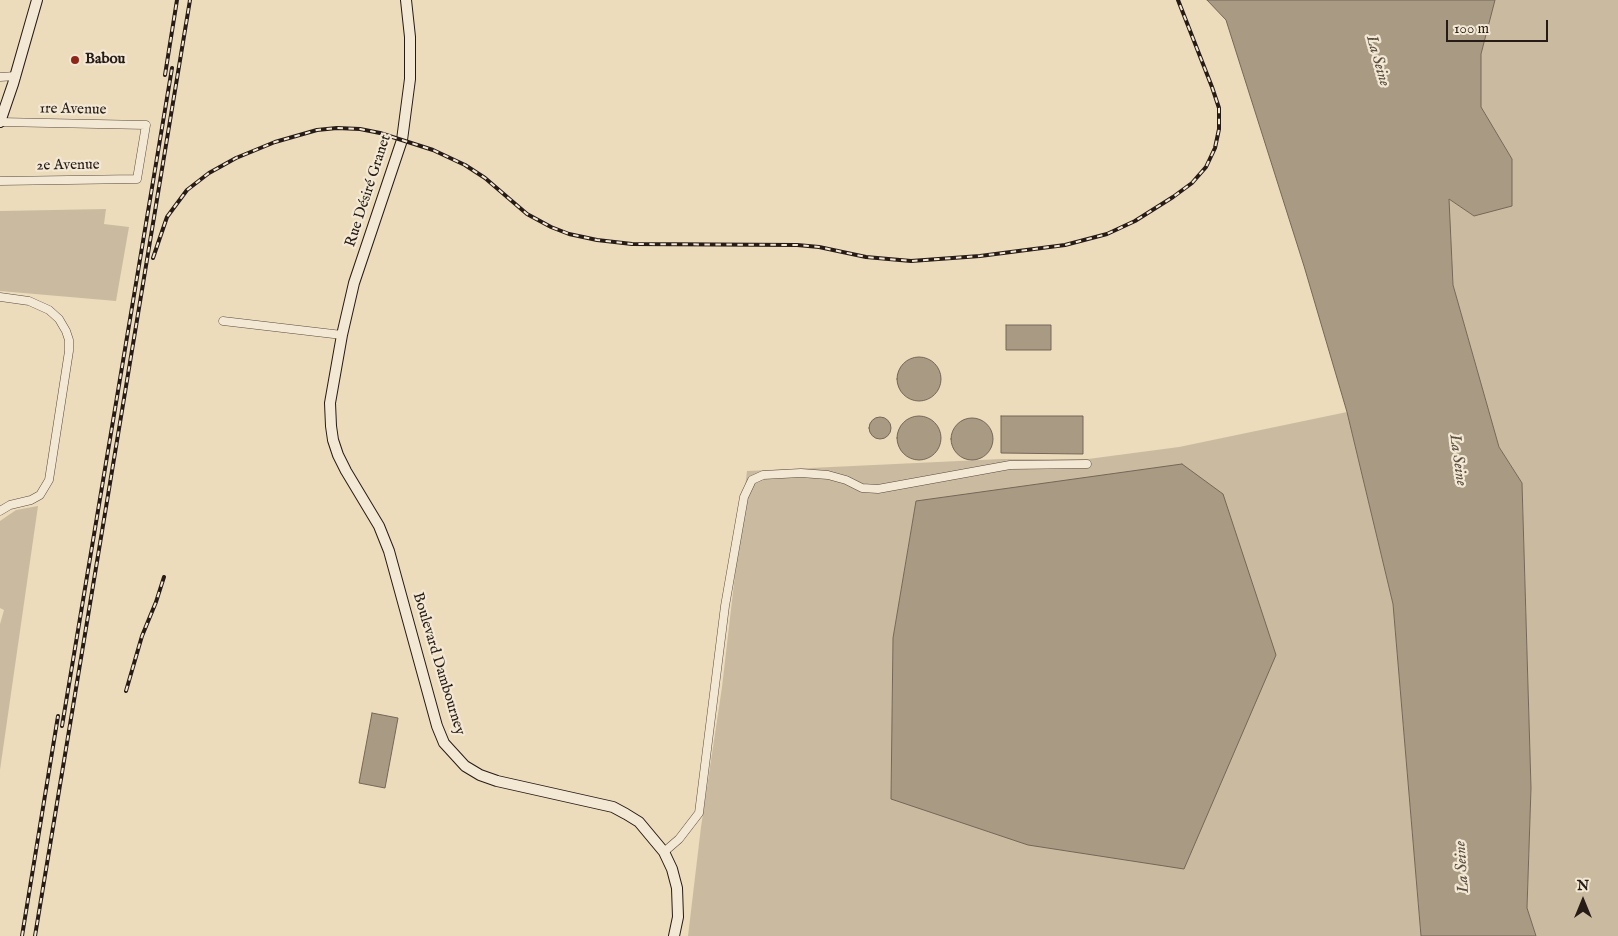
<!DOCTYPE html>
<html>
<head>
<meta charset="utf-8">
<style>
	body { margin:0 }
	#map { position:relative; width:1618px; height:936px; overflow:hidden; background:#ecdcbc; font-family:"IM FELL English",serif }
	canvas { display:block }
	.north { position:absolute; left:1558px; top:876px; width:50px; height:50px; -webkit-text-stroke:4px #f3e8d3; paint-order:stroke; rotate:0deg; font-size:14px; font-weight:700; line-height:20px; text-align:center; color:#261b16 }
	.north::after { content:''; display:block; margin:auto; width:18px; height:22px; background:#261b16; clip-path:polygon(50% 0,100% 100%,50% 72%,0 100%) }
	.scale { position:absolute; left:1446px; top:20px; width:102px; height:22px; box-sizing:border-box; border:2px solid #261b16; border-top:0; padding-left:6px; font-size:15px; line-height:18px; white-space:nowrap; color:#261b16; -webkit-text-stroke:4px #f3e8d3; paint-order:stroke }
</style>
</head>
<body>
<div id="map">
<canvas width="1618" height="936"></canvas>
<div class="north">N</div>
<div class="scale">100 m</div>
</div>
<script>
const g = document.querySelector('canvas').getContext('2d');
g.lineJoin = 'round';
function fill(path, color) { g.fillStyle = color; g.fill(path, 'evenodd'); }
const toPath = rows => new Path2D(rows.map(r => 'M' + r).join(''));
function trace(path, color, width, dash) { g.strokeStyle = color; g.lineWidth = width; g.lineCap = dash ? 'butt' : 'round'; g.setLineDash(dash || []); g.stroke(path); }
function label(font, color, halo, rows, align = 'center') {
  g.font = font + ' "IM FELL English",serif'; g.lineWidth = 4.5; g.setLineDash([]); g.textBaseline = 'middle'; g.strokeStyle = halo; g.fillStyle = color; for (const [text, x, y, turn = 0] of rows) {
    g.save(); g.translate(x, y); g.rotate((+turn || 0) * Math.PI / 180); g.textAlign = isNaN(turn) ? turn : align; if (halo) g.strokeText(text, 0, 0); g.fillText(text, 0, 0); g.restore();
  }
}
const green = toPath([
	[1495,0,1618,0,1618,936,1536,936,1527,908,1531,788,1522,483,1499,447,1453,285,1448,198,1474,216,1512,159,1481,108,1481,54],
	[106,209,104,224,129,227,116,301,0,291,0,211],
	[1347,412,1393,604,1421,936,688,936,701,827,722,687,747,471,1001,459,1088,459,1179,447],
	[916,501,891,799,893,638],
	[38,506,0,770,0,624,4,610,0,608,0,521,16,510]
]);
const water = toPath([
	[1207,0,1495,0,1481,54,1481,107,1512,159,1512,206,1474,216,1449,199,1453,285,1499,447,1522,483,1531,788,1527,908,1536,936,1421,936,1393,604,1347,412,1304,266,1226,20,1207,0],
	[1006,325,1051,325,1051,350,1006,350,1006,325],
	'897 379a22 22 0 1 1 44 0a22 22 0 1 1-44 0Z',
	[1001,416,1083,416,1083,454,1001,453,1001,416],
	'897 438a22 22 0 1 1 44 0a22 22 0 1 1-44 0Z',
	'869 428a11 11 0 1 1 22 0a11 11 0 1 1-22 0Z',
	'951 439a21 21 0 1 1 42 0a21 21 0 1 1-42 0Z',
	[1182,464,1223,494,1276,655,1184,869,1028,845,891,799,893,638,916,501,1182,464],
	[372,713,398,718,385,788,359,783,372,713]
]);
const street = toPath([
	[0,77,16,76],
	[0,181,137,179,146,125,0,122],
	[0,297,29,301,49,310,59,319,66,331,69,340,69,351,49,480,40,495,31,500,10,505,0,511],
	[223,321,342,335],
	[664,852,679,839,699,813,725,606,744,497,752,480,763,475,801,473,828,475,846,480,862,488,878,489,1010,465,1087,464]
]);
const secondary = toPath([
	[406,0,410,37,410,79,402,140,354,283,342,335,330,403,331,426,333,440,338,455,346,471,379,526,389,551,437,726,444,743,465,766,480,775,497,781,613,807,626,814,639,822,664,852,672,869,677,888,678,917,674,936],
	[0,122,13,84,37,0]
]);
const rail = toPath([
	[165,75,177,0],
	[153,258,167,217,187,190,209,173,236,158,275,142,317,130,337,128,360,129,380,133,433,150,465,165,485,178,527,214,551,227,569,234,597,240,632,244,797,245,819,247,866,257,911,261,980,256,1065,245,1107,234,1135,221,1173,197,1192,183,1206,167,1215,148,1219,129,1219,108,1212,87,1178,0],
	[126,691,142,636,156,602,164,577],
	[62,726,172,68],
	[22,936,58,716],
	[35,936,190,0]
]);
const markers = [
	[75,60,5,"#8f2418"]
];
const poiNames = [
	["Babou",85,60]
];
const streetNames = [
	["1re Avenue",73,110,1],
	["2e Avenue",68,166,-1],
	["Rue Désiré Granet",369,191,-72],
	["Boulevard Dambourney",438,664,73]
];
const waterNames = [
	["La Seine",1377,61,74],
	["La Seine",1457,460,82],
	["La Seine",1463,867,-94]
];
fill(green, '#cabba0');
fill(water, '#a99a84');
trace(water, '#756758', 1);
trace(street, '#584b40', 9);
trace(secondary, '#261b16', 12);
trace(street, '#f3e8d3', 8);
trace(secondary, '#f3e8d3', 10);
trace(rail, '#261b16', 4);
trace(rail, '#f3e8d3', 2, [5.5]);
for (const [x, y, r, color] of markers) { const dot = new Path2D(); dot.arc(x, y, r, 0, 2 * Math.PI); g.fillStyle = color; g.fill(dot); trace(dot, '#f3e8d3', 2); }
label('bold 15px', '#261b16', '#f3e8d3', poiNames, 'left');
label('15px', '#261b16', '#f3e8d3', streetNames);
label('italic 16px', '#5a4e42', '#f3e8d3', waterNames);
</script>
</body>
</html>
